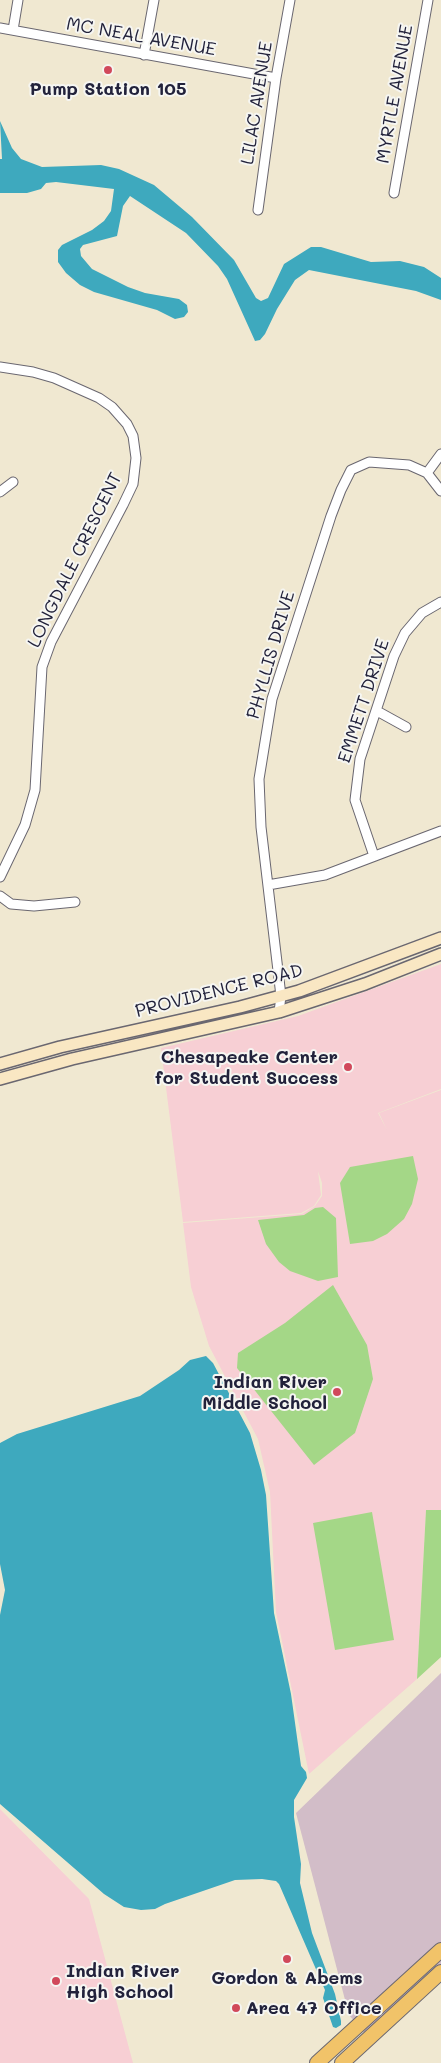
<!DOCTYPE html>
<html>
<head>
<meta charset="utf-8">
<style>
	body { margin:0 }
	canvas { display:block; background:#f0e8d1 }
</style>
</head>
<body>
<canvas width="441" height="2063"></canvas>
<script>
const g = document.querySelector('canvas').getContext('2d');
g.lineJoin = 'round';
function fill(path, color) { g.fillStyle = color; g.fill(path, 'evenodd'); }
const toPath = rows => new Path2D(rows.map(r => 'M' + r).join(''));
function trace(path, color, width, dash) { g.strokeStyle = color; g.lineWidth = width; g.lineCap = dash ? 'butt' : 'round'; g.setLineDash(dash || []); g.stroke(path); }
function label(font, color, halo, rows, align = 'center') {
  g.font = font + ' Mali,sans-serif'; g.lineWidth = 4; g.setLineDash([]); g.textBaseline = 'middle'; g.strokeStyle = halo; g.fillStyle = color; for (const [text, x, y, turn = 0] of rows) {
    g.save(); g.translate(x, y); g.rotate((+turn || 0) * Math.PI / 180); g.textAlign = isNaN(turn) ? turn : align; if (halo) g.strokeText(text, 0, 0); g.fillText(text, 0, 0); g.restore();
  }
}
const built = toPath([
	[441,964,441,1089,378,1113,387,1130,379,1113,441,1090,441,1510,426,1510,417,1679,309,1774,276,1612,270,1492,258,1439,209,1346,191,1287,183,1223,302,1214,315,1206,322,1196,322,1183,318,1171,321,1195,314,1206,301,1213,183,1222,161,1048,298,1016],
	[0,1809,89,1899,133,2063,0,2063]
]);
const industrial = toPath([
	[441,1673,441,1982,373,2043,349,2015,296,1813]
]);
const green = toPath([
	[413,1156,418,1179,412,1204,404,1219,387,1234,373,1241,350,1244,340,1183,350,1167],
	[323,1207,336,1218,338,1277,318,1281,290,1271,279,1262,266,1244,258,1220,304,1215,315,1208],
	[333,1285,367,1345,373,1379,355,1433,314,1465,237,1368,238,1353,285,1323],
	[426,1510,441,1510,441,1657,417,1679],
	[372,1512,394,1640,335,1650,313,1523]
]);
const water = toPath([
	[0,121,12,148,21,159,42,167,101,165,119,169,154,185,192,217,234,260,256,298,261,301,268,298,284,264,311,247,321,247,371,262,400,261,424,267,441,278,441,300,416,291,309,270,295,280,277,309,265,334,260,340,255,341,227,279,218,266,186,233,130,196,123,206,117,236,83,245,80,249,81,256,92,269,128,287,145,293,179,299,187,305,188,312,184,317,175,319,157,310,94,292,80,285,66,273,58,262,58,250,62,245,92,230,104,221,111,211,114,189,56,182,46,183,41,189,27,193,0,193,0,159,2,159],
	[206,1356,213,1363,250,1433,261,1470,266,1495,274,1613,291,1694,301,1766,306,1772,307,1778,294,1800,294,1817,301,1864,300,1883,312,1933,335,1994,341,2021,341,2025,336,2028,333,2027,323,1998,325,1990,279,1884,276,1881,262,1879,235,1880,165,1904,155,1909,141,1910,124,1907,104,1894,0,1804,0,1615,5,1590,0,1564,0,1443,17,1434,140,1396,179,1370,190,1360]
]);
const minor = toPath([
	[0,28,276,78],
	[13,30,18,0],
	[144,55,154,0],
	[394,193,428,0],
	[258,210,276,78,290,0],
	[0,367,33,372,54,378,99,398,112,407,127,424,133,436,136,458,133,484,123,505,51,642,42,667,35,790,25,825,0,877],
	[427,473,441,454],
	[0,492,13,482],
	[377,711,406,727],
	[374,856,355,800,360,759,394,656,405,633,422,613,441,602],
	[268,885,325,875,441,831],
	[0,896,11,904,34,906,75,902],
	[279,1012,281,996,261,827,259,779,272,699,331,516,341,490,351,470,369,462,409,465,427,473,441,491]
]);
const secondary = toPath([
	[0,1064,60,1047,240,1007,299,991,441,938],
	[0,1079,72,1059,279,1012,365,984,441,954]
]);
const primary = toPath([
	[317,2063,441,1950],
	[342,2063,441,1972]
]);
const markers = [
	[108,70,5,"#d1495b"],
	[348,1067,5,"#d1495b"],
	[337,1392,5,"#d1495b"],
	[287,1959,5,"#d1495b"],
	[56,1981,5,"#d1495b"],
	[236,2008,5,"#d1495b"]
];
const streetNames = [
	["MC NEAL AVENUE",141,37,10],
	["MYRTLE AVENUE",395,94,-80],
	["LILAC AVENUE",257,103,-81],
	["LONGDALE CRESCENT",75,560,-64],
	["PHYLLIS DRIVE",271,655,-74],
	["EMMETT DRIVE",364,701,-72],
	["PROVIDENCE ROAD",219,991,-14]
];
const poiNames = [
	["Pump Station 105",108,89],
	["Chesapeake Center",338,1057,"right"],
	["for Student Success",338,1078,"right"],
	["Indian River",327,1382,"right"],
	["Middle School",327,1403,"right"],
	["Indian River",66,1971,"left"],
	["High School",66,1992,"left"],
	["Gordon & Abems",287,1978],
	["Area 47 Office",246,2008,"left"]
];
fill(built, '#f7cfd4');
fill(industrial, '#d2bdc8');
fill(green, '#a4d787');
fill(water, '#3ea9be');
trace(minor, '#6a6770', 11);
trace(secondary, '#6a6770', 14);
trace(primary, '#6a6770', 16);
trace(minor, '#fff', 9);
trace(secondary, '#f9e7c3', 11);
trace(primary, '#f1c369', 14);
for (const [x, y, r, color] of markers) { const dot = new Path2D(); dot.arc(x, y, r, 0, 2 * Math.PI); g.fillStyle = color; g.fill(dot); trace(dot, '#f6f6f2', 2); }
label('18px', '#22223b', '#f6f6f2', streetNames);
label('bold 18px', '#22223b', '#f6f6f2', poiNames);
</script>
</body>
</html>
